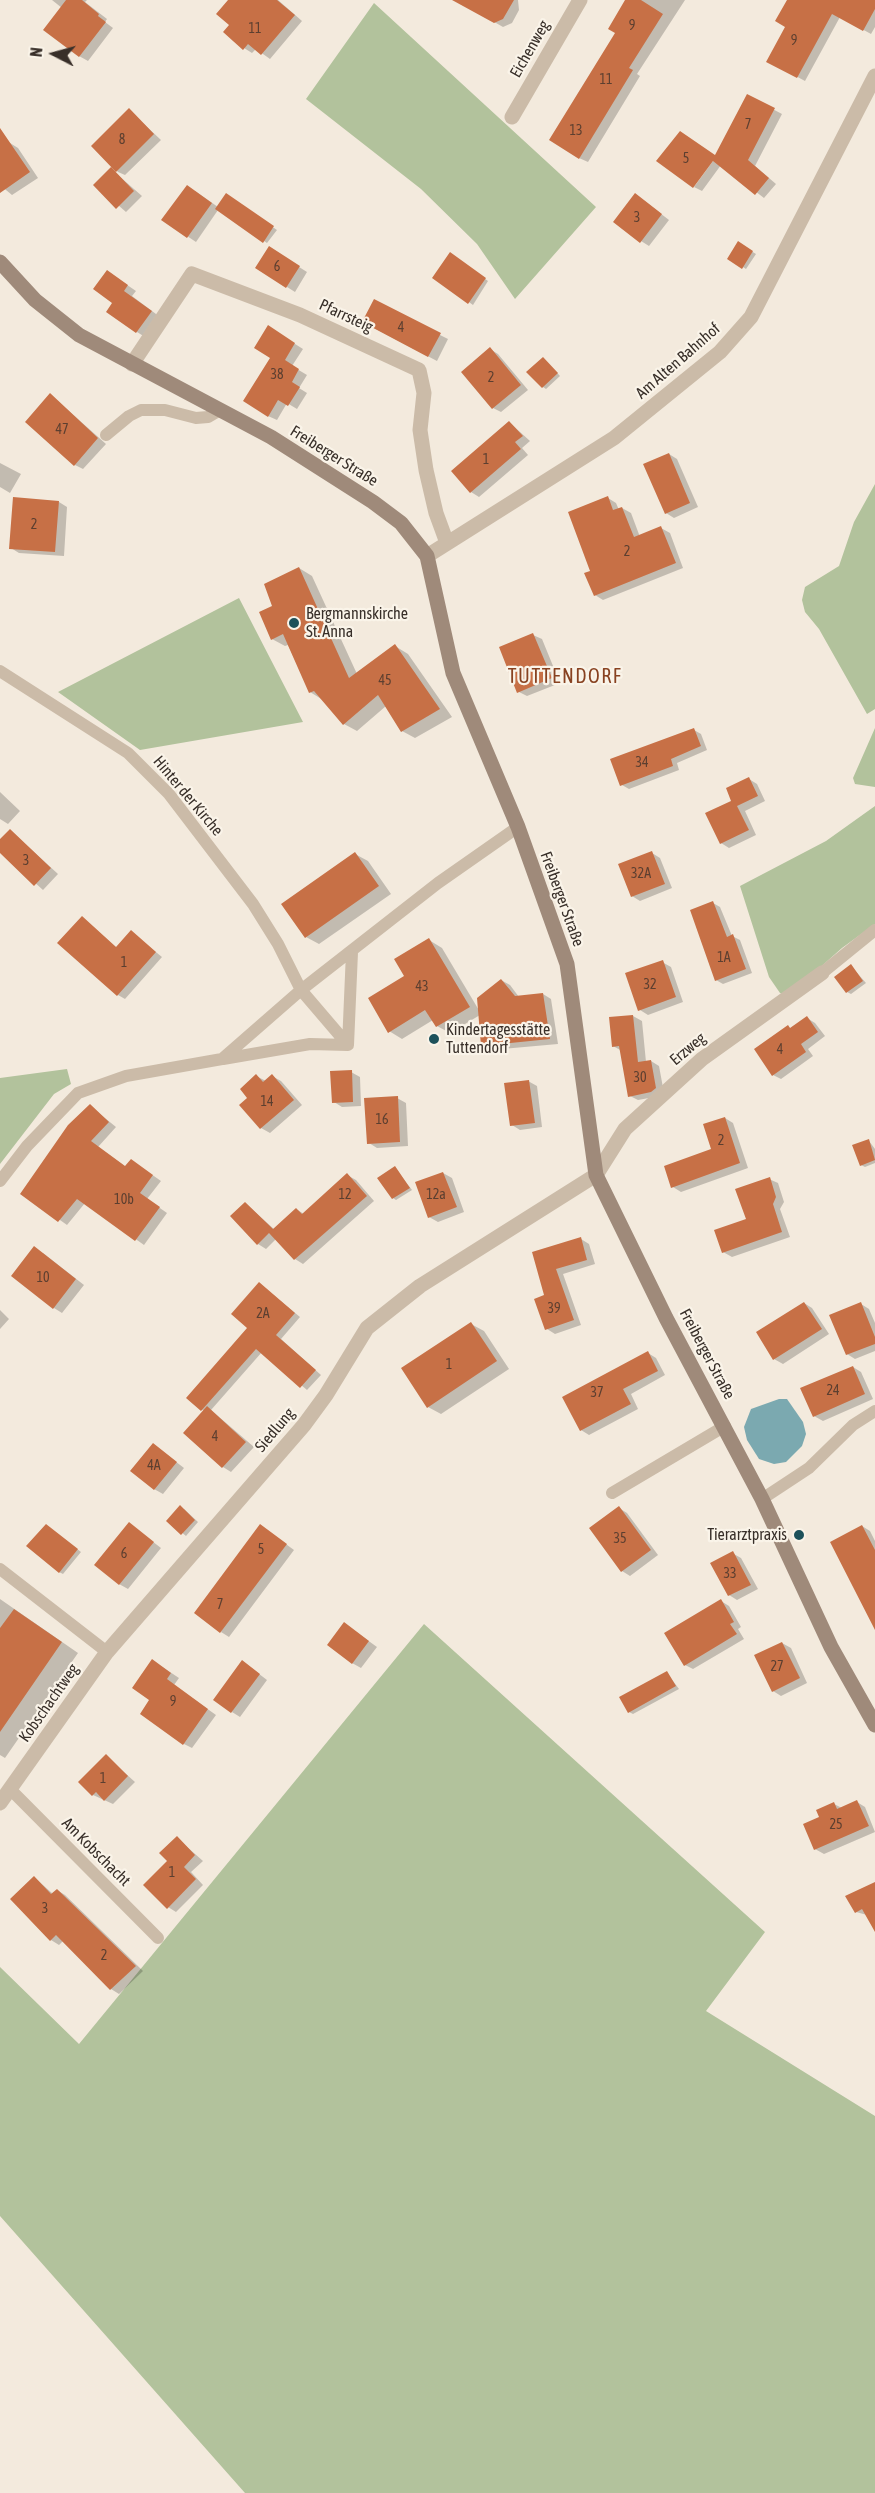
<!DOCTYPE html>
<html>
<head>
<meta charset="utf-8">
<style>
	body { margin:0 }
	#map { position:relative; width:875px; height:2493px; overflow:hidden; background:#f3eadd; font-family:"Asap Condensed",sans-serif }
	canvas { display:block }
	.north { position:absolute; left:24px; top:24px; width:60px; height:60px; -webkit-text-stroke:4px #faf4e9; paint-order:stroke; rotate:276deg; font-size:16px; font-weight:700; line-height:24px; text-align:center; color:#382f29 }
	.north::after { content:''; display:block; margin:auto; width:21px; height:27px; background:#382f29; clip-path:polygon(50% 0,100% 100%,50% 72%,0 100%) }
</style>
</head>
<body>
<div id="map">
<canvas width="875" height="2493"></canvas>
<div class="north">N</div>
</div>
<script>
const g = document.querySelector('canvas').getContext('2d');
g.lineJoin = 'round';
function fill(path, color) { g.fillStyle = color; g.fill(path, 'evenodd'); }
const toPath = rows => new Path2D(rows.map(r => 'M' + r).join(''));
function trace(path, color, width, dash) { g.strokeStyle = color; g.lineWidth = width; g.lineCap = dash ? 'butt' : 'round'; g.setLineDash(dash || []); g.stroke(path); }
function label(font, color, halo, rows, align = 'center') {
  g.font = font + ' "Asap Condensed",sans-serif'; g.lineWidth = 4.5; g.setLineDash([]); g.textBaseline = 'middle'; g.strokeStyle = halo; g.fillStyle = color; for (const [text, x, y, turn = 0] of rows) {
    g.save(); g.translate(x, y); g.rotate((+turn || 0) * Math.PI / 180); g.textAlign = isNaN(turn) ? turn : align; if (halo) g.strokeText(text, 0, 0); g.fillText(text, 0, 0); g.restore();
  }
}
const green = toPath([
	[374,3,596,207,515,299,477,244,421,189,306,99],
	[875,484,875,709,867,714,819,629,805,612,802,600,805,587,839,566,854,522],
	[239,598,303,722,140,750,58,692],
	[875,728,875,787,855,784,853,778],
	[875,806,875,924,842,948,788,996,780,993,769,977,740,886,826,841],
	[67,1069,71,1084,54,1094,0,1164,0,1078],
	[424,1624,765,1932,706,2011,875,2116,875,2493,245,2493,0,2216,0,1967,79,2044]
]);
const water = toPath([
	[779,1399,787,1399,803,1422,806,1434,802,1446,786,1462,774,1464,759,1459,747,1440,744,1427,751,1409]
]);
const shadow = toPath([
	[52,0,87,0,85,2,107,19,105,22,113,28,88,61,79,56,62,8],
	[230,0,278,0,302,21,270,59,256,49,252,53,244,48,231,25],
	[463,0,518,0,519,10,512,23,503,27,461,3],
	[627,0,685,0,637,74,640,76,588,162,579,158],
	[806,0,869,0,875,3,875,27,871,34,840,17,805,81,768,61],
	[748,96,782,114,755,166,776,184,764,198,721,165,702,191,694,187,716,157],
	[129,110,161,140,125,175,118,172,93,146],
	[10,143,18,148,38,178,12,195,0,185,0,150],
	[111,169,142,196,126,212,95,185],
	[195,191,218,207,226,195,277,230,267,243,218,210,196,242,163,220],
	[643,200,669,220,649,246,641,241],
	[738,243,756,254,746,269,729,258],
	[277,253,307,272,295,292,257,268],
	[454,256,488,281,473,305,434,277],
	[108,272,136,291,132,296,160,317,145,337,137,332,114,303],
	[268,327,303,349,292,366,307,375,299,388,307,393,297,409,287,403,277,420,268,416,272,357],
	[372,327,440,335,448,339,437,361],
	[490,349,498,354,528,390,501,412,493,408],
	[546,361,560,376,546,389,543,387],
	[51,395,106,444,83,469,75,465],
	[509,422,530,441,522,448,528,455,479,497,471,492],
	[669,454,677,459,698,507,674,518,666,513],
	[0,463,21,474,10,493,0,487],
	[608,498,616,503,619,510,622,508,631,513,640,537,661,528,670,533,683,568,603,600,595,595],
	[59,502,67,507,64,556,19,553,11,548],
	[299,568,312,576,357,674,395,646,408,654,452,717,415,738,402,731,386,706,357,731,344,724,323,700,310,692,288,645,285,646,272,639,274,607],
	[533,635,542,639,560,683,527,696,519,692],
	[694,730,701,734,707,750,677,763,679,770,629,789,622,785],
	[749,779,757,784,765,801,745,811,756,835,729,848,721,843,733,802],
	[0,792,20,811,8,824,0,819],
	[11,831,58,874,43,890,0,851,0,841],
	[652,853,660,858,672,888,640,901,632,896],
	[355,854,368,861,391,894,319,944,306,937],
	[713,903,720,907,732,936,740,940,752,973,723,984,716,980],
	[83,918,117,948,131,932,162,957,125,999,118,995],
	[429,940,442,948,480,1012,501,980,510,985,519,997,543,994,551,999,558,1044,491,1050,483,1045,480,1015,450,1033,437,1026,433,1020,402,1039,389,1031,406,977],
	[662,962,671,967,683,1002,648,1015,640,1010],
	[851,966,866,983,851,994,847,992],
	[633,1016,642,1021,646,1062,651,1061,659,1066,664,1093,660,1096,638,1100,630,1096,622,1051,613,1046,610,1019],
	[807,1018,815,1023,825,1036,808,1049,813,1056,781,1079,773,1075,788,1027,792,1029],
	[351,1072,360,1077,361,1106,342,1107,334,1102],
	[256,1076,266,1081,272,1076,281,1081,302,1105,270,1133,261,1128,249,1098],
	[528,1081,537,1086,542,1127,520,1130,512,1125],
	[397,1098,406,1103,408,1146,377,1148,369,1143],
	[90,1106,116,1127,98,1147,126,1167,131,1160,161,1181,147,1199,167,1213,144,1245,85,1203,67,1225,22,1193],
	[725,1118,733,1123,748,1168,681,1192,673,1187,713,1150],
	[869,1141,875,1149,875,1163,865,1167,861,1165],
	[395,1168,412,1190,396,1200,393,1198],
	[443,1173,452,1178,464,1212,438,1222,429,1217],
	[347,1175,356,1180,374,1201,303,1264,295,1259,276,1239,266,1249,258,1244,245,1203,275,1230,296,1209,304,1214],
	[769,1179,778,1183,784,1202,780,1209,790,1237,732,1257,723,1252,748,1220],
	[581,1239,589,1244,595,1264,563,1274,581,1325,555,1334,547,1329,546,1296,534,1253],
	[43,1253,84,1285,62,1313,54,1308],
	[260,1284,300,1317,281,1339,321,1375,307,1390,262,1352,211,1410,254,1447,231,1472,223,1467,205,1412,188,1398,249,1328],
	[804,1303,812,1308,829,1334,783,1364,774,1359,758,1332],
	[861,1304,869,1309,875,1323,875,1351,855,1359,847,1354],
	[0,1310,9,1319,0,1329],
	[471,1324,484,1331,509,1369,441,1414,428,1407],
	[648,1353,656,1358,665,1375,631,1394,638,1409,589,1435,581,1430],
	[853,1367,861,1372,873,1399,823,1421,814,1416],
	[153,1444,184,1468,163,1494,154,1489],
	[619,1508,627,1513,658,1555,630,1576,622,1571],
	[184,1509,198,1522,186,1536,168,1521],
	[130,1524,161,1548,128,1589,119,1584],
	[862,1526,870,1531,875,1541,875,1619],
	[50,1528,81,1552,63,1574,59,1572],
	[268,1531,294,1550,229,1637,221,1632],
	[732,1553,741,1558,758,1589,737,1600,729,1595],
	[0,1599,78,1653,5,1758,0,1755],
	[721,1601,729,1606,741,1627,738,1629,744,1639,693,1669,685,1665],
	[345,1624,377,1647,361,1668,352,1663],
	[782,1643,791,1648,807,1683,781,1696,773,1691],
	[161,1666,179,1678,174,1685,216,1715,192,1748,184,1744,152,1700],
	[250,1667,267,1680,240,1717,232,1712],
	[667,1673,679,1689,633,1714,629,1712],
	[106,1756,135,1782,113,1804,93,1795],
	[857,1802,865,1807,875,1832,824,1854,815,1849,821,1818,834,1804,842,1808],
	[177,1838,203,1861,191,1872,203,1885,176,1912,168,1907,170,1861],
	[34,1877,53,1894,57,1890,65,1895,143,1971,119,1994,111,1989,64,1940,59,1945,51,1940],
	[875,1884,875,1928,867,1915,856,1912]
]);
const building = toPath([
	[66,0,82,0,99,14,98,16,106,22,79,57,43,30],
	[228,0,277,0,295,15,261,55,248,44,243,50,223,32,229,25,216,14],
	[452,0,514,0,503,19,494,23],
	[625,0,641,0,663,14,629,68,633,70,579,159,549,140,615,33,608,29],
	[787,0,875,0,875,9,863,31,832,14,797,78,766,62,785,27,775,21],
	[747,94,775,108,748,160,769,178,755,195,713,161,693,188,656,161,680,131,715,155],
	[129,108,154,134,116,172,91,146],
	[0,128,30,172,0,193],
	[111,167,134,191,116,209,93,185],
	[187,185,212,203,187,238,161,220],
	[226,193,274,226,263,243,215,209],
	[635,193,662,214,640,243,613,222],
	[738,241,753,251,742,269,727,259],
	[269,246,300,266,286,288,255,268],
	[450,252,486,278,468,304,432,278],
	[107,270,128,285,124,291,152,311,136,333,106,312,112,303,93,289],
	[374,299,441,333,428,357,362,322],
	[268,325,295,343,285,360,299,369,292,382,300,387,288,406,278,400,268,417,243,401,270,358,254,348],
	[490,347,521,385,492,409,461,372],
	[543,357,558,373,542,388,526,372],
	[50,393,98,438,74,466,25,422],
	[509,421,523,436,515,442,521,449,470,493,451,471],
	[669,453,690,503,665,514,643,464],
	[608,496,613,510,622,507,634,537,661,526,676,563,594,596,584,573,590,571,568,512],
	[13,497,59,501,55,552,9,549],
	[299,567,349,678,395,644,440,709,401,732,378,695,343,725,314,691,309,693,283,634,271,640,259,612,272,606,264,584],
	[533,633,552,678,517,693,499,647],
	[694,728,701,746,671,759,673,766,620,786,610,759],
	[749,777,758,796,737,806,749,830,720,844,705,813,731,801,726,788],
	[10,829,51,868,34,886,0,853,0,839],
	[652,851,665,884,631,897,618,864],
	[355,852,379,886,305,938,281,904],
	[713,901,727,937,733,934,746,969,715,981,690,910],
	[82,916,116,947,131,930,156,952,117,996,57,943],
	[429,938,470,1007,436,1027,425,1010,388,1033,368,998,404,976,394,959],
	[663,960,676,997,638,1011,625,973],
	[851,964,863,981,846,993,834,977],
	[501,979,515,996,543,993,550,1039,481,1046,477,998],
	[633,1015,638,1062,651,1060,656,1088,651,1092,628,1097,619,1046,612,1047,609,1017],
	[807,1016,818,1032,801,1044,806,1052,772,1076,754,1049,788,1025,790,1028],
	[352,1070,353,1102,332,1103,330,1071],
	[256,1074,263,1082,272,1074,294,1100,260,1129,239,1105,247,1098,240,1089],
	[529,1080,535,1123,510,1126,504,1083],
	[398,1096,400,1142,367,1144,364,1098],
	[90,1104,109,1122,91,1141,125,1166,131,1159,153,1175,140,1193,160,1207,135,1241,77,1199,58,1222,20,1194,68,1125],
	[725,1117,740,1163,671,1188,664,1166,711,1149,703,1124],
	[869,1139,875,1160,860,1166,852,1145],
	[395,1166,410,1188,392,1199,377,1178],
	[443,1172,457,1207,428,1218,415,1182],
	[347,1173,367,1196,294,1260,269,1233,257,1245,230,1216,245,1202,273,1229,296,1208,302,1214],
	[770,1177,776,1197,773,1204,782,1232,722,1253,714,1230,746,1219,735,1189],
	[581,1237,587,1260,556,1269,574,1320,545,1330,534,1299,544,1295,532,1252],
	[34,1246,76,1279,53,1309,11,1276],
	[259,1282,295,1313,276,1335,316,1370,300,1388,256,1349,201,1411,186,1398,247,1328,231,1314],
	[804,1302,822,1329,773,1360,756,1332],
	[861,1302,875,1337,875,1344,846,1355,829,1315],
	[471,1322,497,1361,427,1408,401,1368],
	[648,1351,658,1371,623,1389,631,1404,580,1431,562,1397],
	[853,1366,865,1394,813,1417,800,1388],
	[207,1406,246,1442,222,1468,183,1433],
	[153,1443,177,1462,154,1490,130,1471],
	[180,1505,195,1520,181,1535,166,1521],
	[619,1506,651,1550,621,1572,589,1528],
	[129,1522,154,1542,119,1585,94,1565],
	[46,1524,78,1549,59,1573,26,1546],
	[260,1524,287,1544,220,1633,194,1613],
	[862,1525,875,1550,875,1630,830,1542],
	[733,1551,751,1585,728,1596,710,1563],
	[721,1599,734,1622,730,1624,737,1634,684,1666,664,1633],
	[14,1609,62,1642,0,1732,0,1628],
	[344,1622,369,1641,352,1664,327,1645],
	[782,1642,800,1678,772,1692,754,1655],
	[152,1659,171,1673,167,1679,208,1709,183,1745,140,1714,149,1700,132,1688],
	[242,1660,260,1674,231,1713,213,1700],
	[667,1671,676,1686,628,1713,619,1697],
	[106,1754,128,1776,104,1801,96,1792,92,1796,78,1782],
	[857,1800,869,1826,814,1850,803,1824,819,1817,816,1810,834,1802,837,1809],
	[177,1836,195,1855,184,1867,196,1879,167,1909,143,1885,167,1861,159,1853],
	[34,1876,51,1894,57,1889,136,1966,110,1990,56,1935,50,1941,10,1899],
	[875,1882,875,1932,862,1909,855,1913,845,1896]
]);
const lane = toPath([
	[106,435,129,416,141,410,165,410,196,418,208,417,220,410],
	[0,671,128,753,169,794,253,904,278,944,301,990,348,1045,352,952],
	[822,973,875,930],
	[223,1059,310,1044,348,1045],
	[0,1181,27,1146,78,1093,126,1076,222,1059,301,990,438,883,518,827],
	[612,1493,725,1426],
	[762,1499,809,1468,853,1425,875,1411],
	[0,1569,107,1652],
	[10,1789,158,1938]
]);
const street = toPath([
	[512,117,580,0],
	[132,364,192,274,300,315,419,370,424,393,420,430,426,470,436,513,447,543],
	[427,556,614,438,720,352,751,317,875,76],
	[0,1803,107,1652,304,1425,326,1395,367,1328,420,1286,596,1175,625,1129,702,1059,822,973]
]);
const secondary = toPath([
	[0,262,35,300,79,335,271,437,373,502,401,523,427,556,453,673,518,827,567,964,596,1175,666,1318,762,1499,831,1647,875,1725]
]);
const markers = [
	[294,623,6,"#1d515a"],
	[434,1039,6,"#1d515a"],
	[799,1535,6,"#1d515a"]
];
const numberNames = [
	["9",632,26],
	["11",255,29],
	["9",794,41],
	["11",606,80],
	["7",748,125],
	["13",576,131],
	["8",122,140],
	["5",686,159],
	["3",637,218],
	["6",277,267],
	["4",401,328],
	["38",277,375],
	["2",491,378],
	["47",62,430],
	["1",486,460],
	["2",34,525],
	["2",627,552],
	["45",385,681],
	["34",642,763],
	["3",26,861],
	["32A",641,874],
	["1A",724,958],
	["1",124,963],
	["32",650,985],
	["43",422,987],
	["4",780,1050],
	["30",640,1078],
	["14",267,1102],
	["16",382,1120],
	["2",721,1141],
	["12",345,1195],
	["12a",436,1195],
	["10b",124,1200],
	["10",43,1278],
	["39",554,1309],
	["2A",263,1314],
	["1",449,1365],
	["24",833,1391],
	["37",597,1393],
	["4",215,1437],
	["4A",154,1466],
	["35",620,1539],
	["5",261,1550],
	["6",124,1554],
	["33",730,1574],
	["7",220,1605],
	["27",777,1667],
	["9",173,1702],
	["1",103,1779],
	["25",836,1825],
	["1",172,1873],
	["3",45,1909],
	["2",104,1956]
];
const streetNames = [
	["Eichenweg",530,49,-60],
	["Pfarrsteig",346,316,25],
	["Am Alten Bahnhof",678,361,-41],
	["Freiberger Straße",334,456,32],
	["Hinter der Kirche",188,796,50],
	["Freiberger Straße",562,899,70],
	["Erzweg",688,1049,-40],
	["Freiberger Straße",707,1354,62],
	["Siedlung",275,1430,-50],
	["Kobschachtweg",49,1703,-55],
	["Am Kobschacht",96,1852,45]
];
const poiNames = [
	["Bergmannskirche",306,614],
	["St. Anna",306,632],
	["Kindertagesstätte",446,1030],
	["Tuttendorf",446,1048],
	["Tierarztpraxis",787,1535,"right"]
];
const quarterNames = [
	["TUTTENDORF",565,677]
];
fill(green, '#b2c29c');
fill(water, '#7ba9b0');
fill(shadow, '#0003');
fill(building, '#c77046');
trace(lane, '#cbbba8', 12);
trace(street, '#cbbba8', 15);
trace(secondary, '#9f8a7a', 15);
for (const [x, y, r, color] of markers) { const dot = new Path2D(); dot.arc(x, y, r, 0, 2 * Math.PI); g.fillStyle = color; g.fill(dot); trace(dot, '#faf4e9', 2); }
label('14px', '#5c3f30', null, numberNames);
label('16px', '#382f29', '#faf4e9', streetNames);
label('16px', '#382f29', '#faf4e9', poiNames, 'left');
g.letterSpacing = '1.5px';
label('20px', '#884221', '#faf4e9', quarterNames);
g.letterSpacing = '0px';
</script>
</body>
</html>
